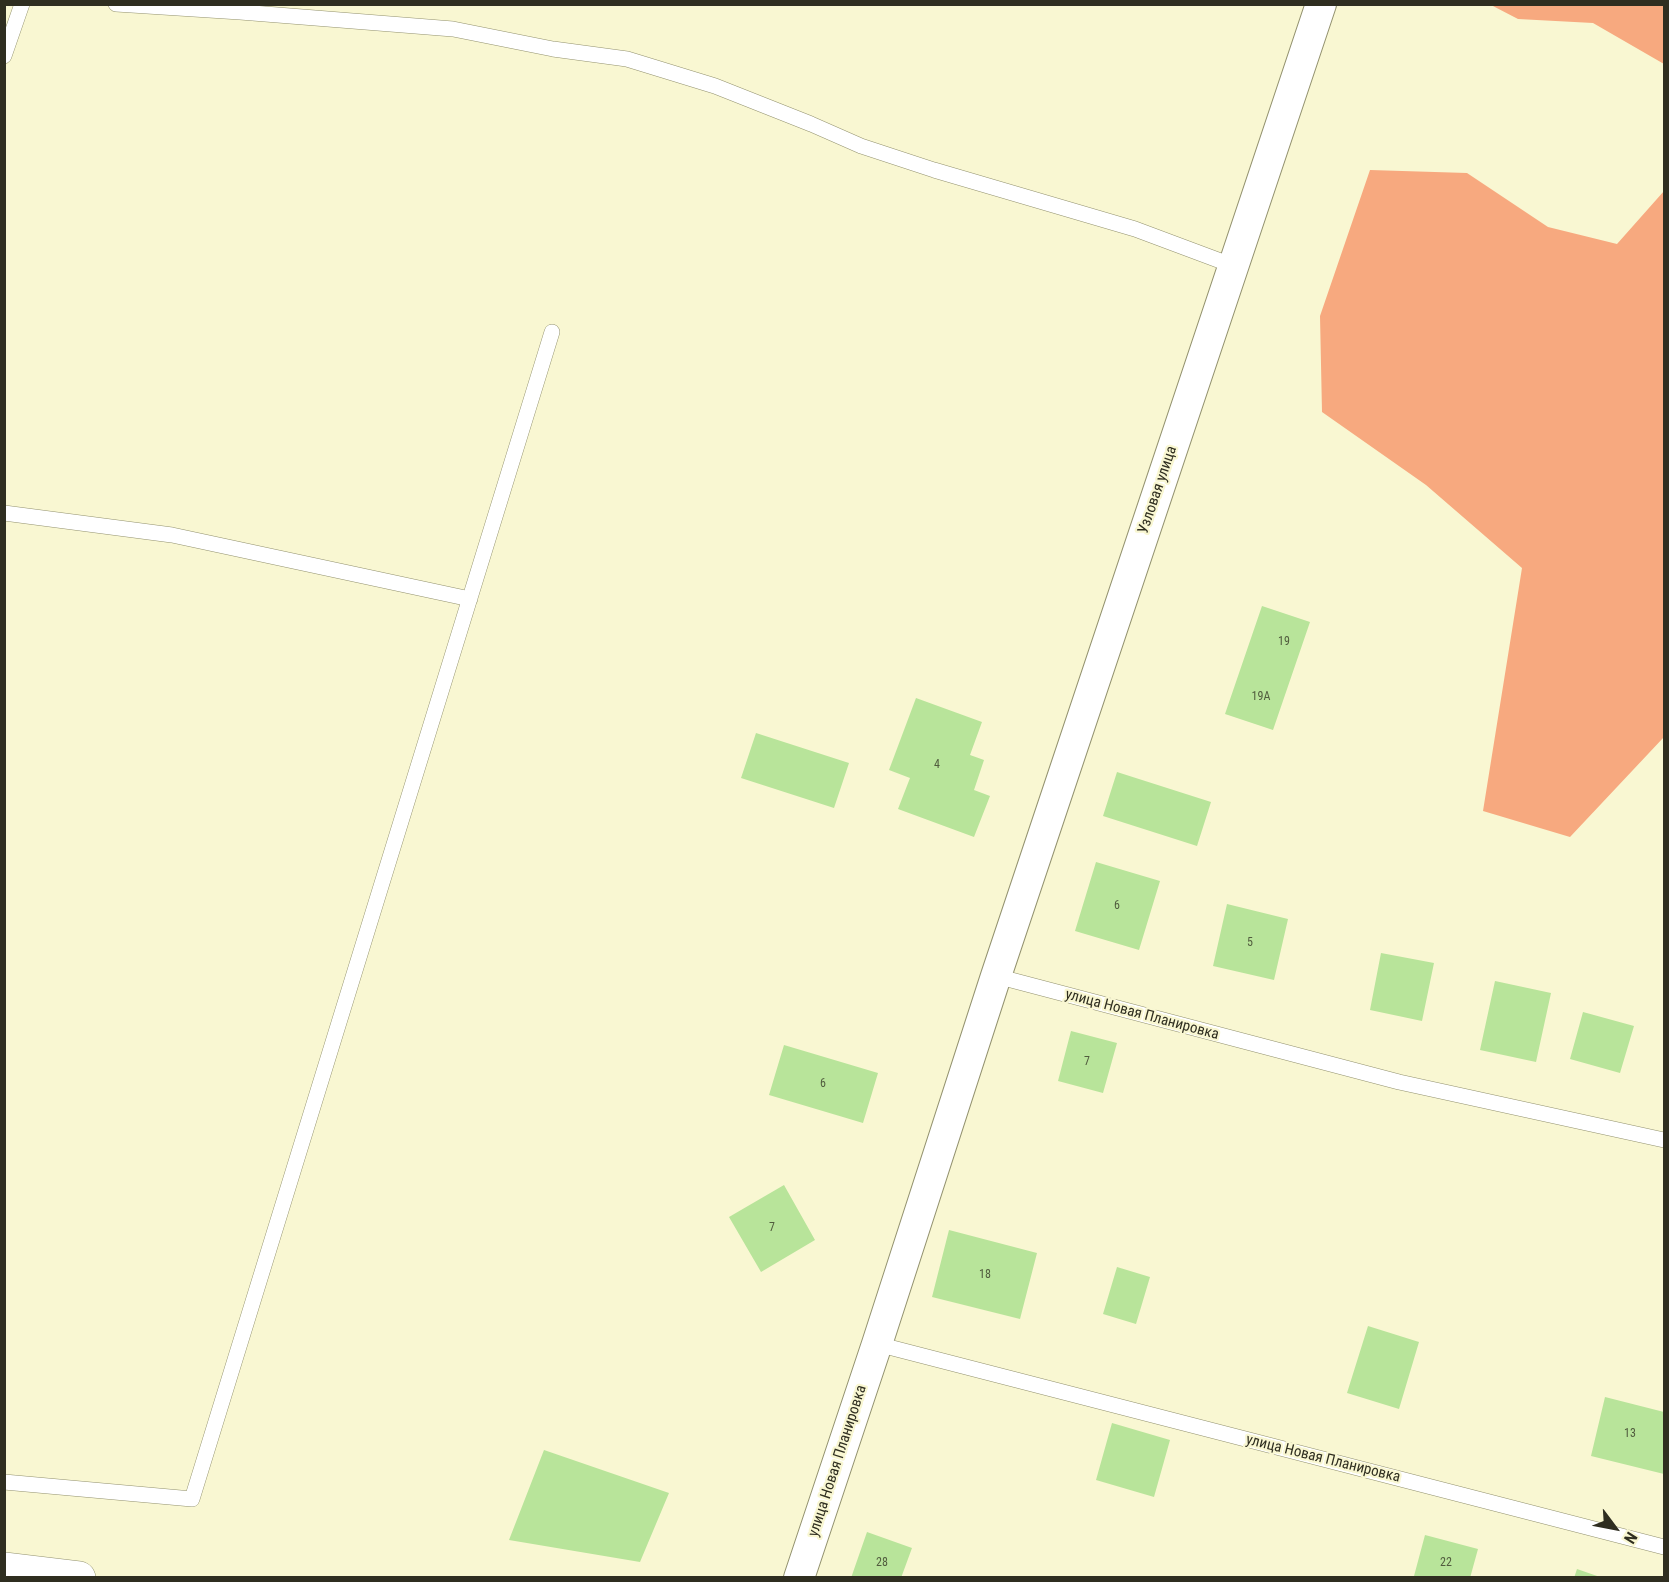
<!DOCTYPE html>
<html>
<head>
<meta charset="utf-8">
<style>
	body { margin:0 }
	#map { position:relative; width:1669px; height:1582px; overflow:hidden; background:#f9f7d2; font-family:"Roboto Condensed",sans-serif }
	canvas { display:block }
	.frame { position:absolute; inset:0; border:6px solid #2f2e20; pointer-events:none }
	.north { position:absolute; left:1585px; top:1498px; width:60px; height:60px; -webkit-text-stroke:4px #f9f7d2; paint-order:stroke; rotate:122deg; font-size:16px; font-weight:700; line-height:24px; text-align:center; color:#2f2e20 }
	.north::after { content:''; display:block; margin:auto; width:21px; height:27px; background:#2f2e20; clip-path:polygon(50% 0,100% 100%,50% 72%,0 100%) }
</style>
</head>
<body>
<div id="map">
<canvas width="1669" height="1582"></canvas>
<div class="frame"></div>
<div class="north">N</div>
</div>
<script>
const g = document.querySelector('canvas').getContext('2d');
g.lineJoin = 'round';
function fill(path, color) { g.fillStyle = color; g.fill(path, 'evenodd'); }
const toPath = rows => new Path2D(rows.map(r => 'M' + r).join(''));
function trace(path, color, width, dash) { g.strokeStyle = color; g.lineWidth = width; g.lineCap = dash ? 'butt' : 'round'; g.setLineDash(dash || []); g.stroke(path); }
function label(font, color, halo, rows, align = 'center') {
  g.font = font + ' "Roboto Condensed",sans-serif'; g.lineWidth = 4.5; g.setLineDash([]); g.textBaseline = 'middle'; g.strokeStyle = halo; g.fillStyle = color; for (const [text, x, y, turn = 0] of rows) {
    g.save(); g.translate(x, y); g.rotate((+turn || 0) * Math.PI / 180); g.textAlign = isNaN(turn) ? turn : align; if (halo) g.strokeText(text, 0, 0); g.fillText(text, 0, 0); g.restore();
  }
}
const forest = toPath([
	[1491,5,1664,5,1664,64,1593,23,1518,19],
	[1370,170,1467,173,1548,227,1617,244,1664,191,1664,737,1570,837,1483,811,1522,568,1426,485,1322,412,1320,316]
]);
const building = toPath([
	[1262,606,1310,622,1273,730,1225,714],
	[916,698,982,722,970,755,984,760,974,790,990,796,974,837,898,809,910,778,889,770],
	[756,733,849,763,834,808,741,778],
	[1117,772,1211,802,1197,846,1103,816],
	[1096,862,1160,881,1139,950,1075,931],
	[1227,904,1288,919,1274,980,1213,966],
	[1381,953,1434,963,1422,1021,1370,1010],
	[1495,981,1551,993,1536,1062,1480,1050],
	[1583,1012,1634,1026,1620,1073,1570,1059],
	[1071,1031,1117,1043,1103,1093,1058,1081],
	[784,1045,878,1073,863,1123,769,1095],
	[784,1185,815,1240,761,1272,729,1217],
	[949,1230,1037,1253,1020,1319,932,1297],
	[1117,1267,1150,1277,1136,1324,1103,1314],
	[1368,1326,1419,1342,1399,1409,1347,1393],
	[1605,1397,1664,1412,1664,1474,1591,1456],
	[1112,1423,1170,1440,1154,1497,1096,1480],
	[544,1450,669,1493,640,1562,509,1540],
	[867,1532,912,1548,901,1578,851,1578],
	[1425,1535,1478,1549,1470,1578,1414,1576],
	[1577,1569,1600,1577,1600,1578,1574,1578]
]);
const lane = toPath([
	[116,4,240,12,453,29,553,49,627,59,715,86,811,124,861,146,934,170,1135,229,1234,266],
	[4,56,22,4],
	[4,513,172,535,470,599],
	[996,976,1399,1082,1664,1140],
	[877,1344,1664,1547],
	[4,1482,192,1499,552,332]
]);
const street = toPath([
	[799,1578,877,1344,996,976,1321,4]
]);
const secondary = toPath([
	[4,1569,79,1578]
]);
const numberNames = [
	["19",1284,642],
	["19А",1261,697],
	["4",937,765],
	["6",1117,906],
	["5",1250,943],
	["7",1087,1062],
	["6",823,1084],
	["7",772,1228],
	["18",985,1275],
	["13",1630,1434],
	["28",882,1563],
	["22",1446,1563]
];
const streetNames = [
	["Узловая улица",1158,490,-71],
	["улица Новая Планировка",1142,1015,15],
	["улица Новая Планировка",1323,1459,14],
	["улица Новая Планировка",838,1461,-72]
];
fill(forest, '#f7a97f');
fill(building, '#b8e49a');
trace(lane, '#93926f', 16);
trace(street, '#93926f', 32);
trace(secondary, '#93926f', 34);
trace(lane, '#fff', 15);
trace(street, '#fff', 30);
trace(secondary, '#fff', 33);
label('12px', '#515c3e', null, numberNames);
label('15px', '#2f2e20', '#f9f7d2', streetNames);
</script>
</body>
</html>
